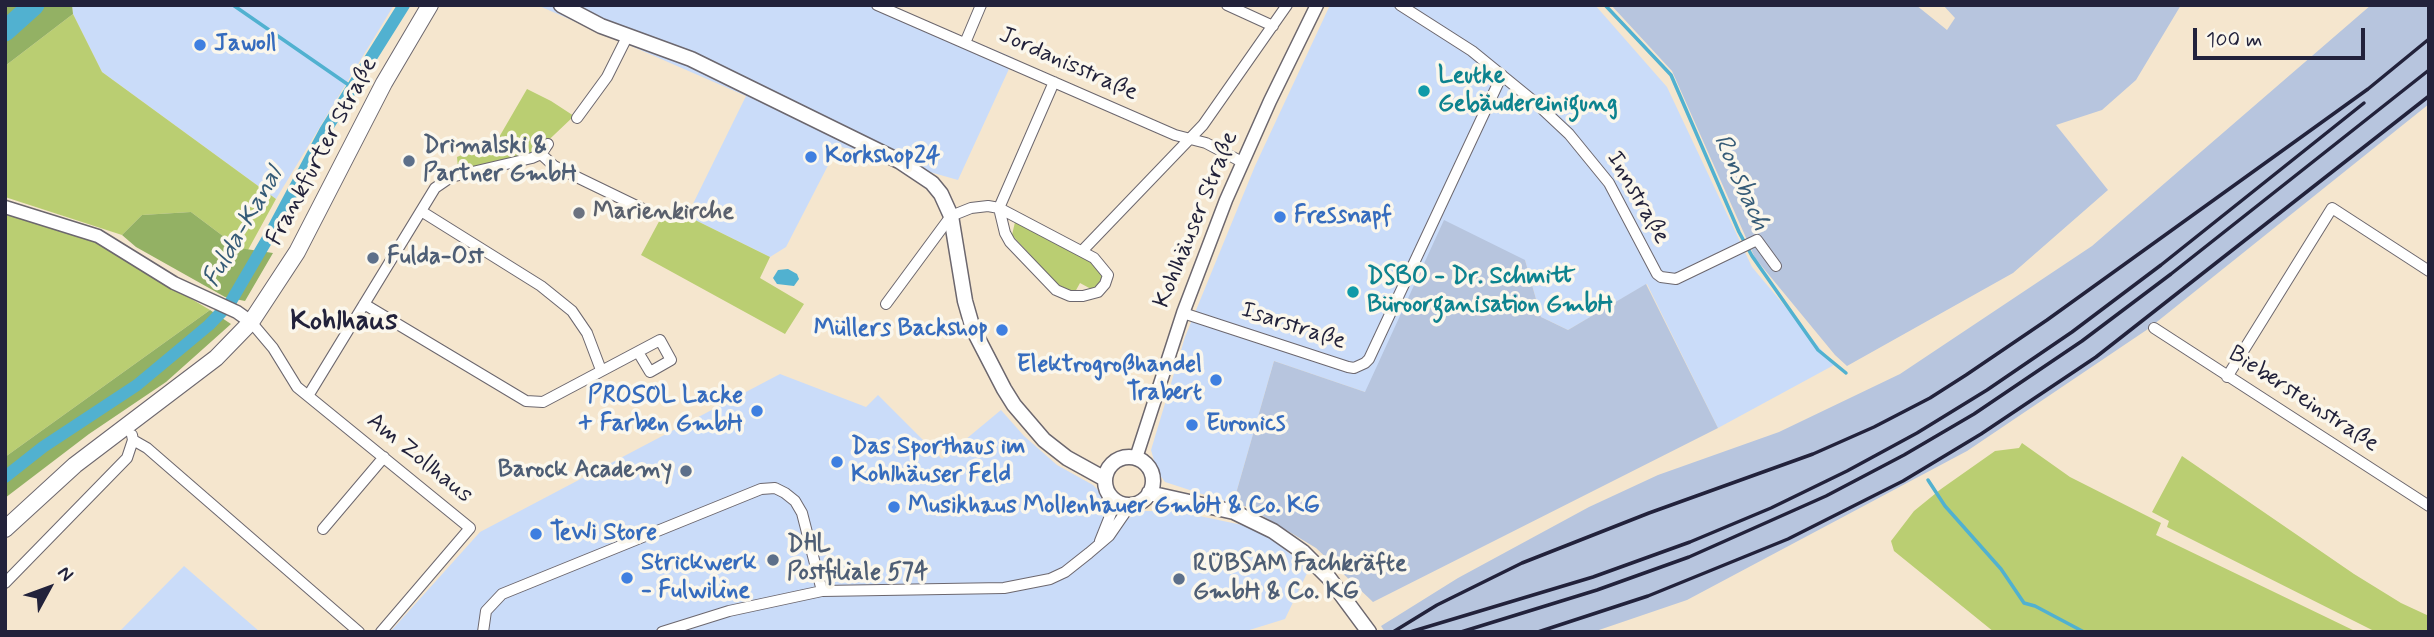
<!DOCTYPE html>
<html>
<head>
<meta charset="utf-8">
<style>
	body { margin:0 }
	#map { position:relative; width:2434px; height:637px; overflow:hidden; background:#f5e6ce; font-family:Mynerve,sans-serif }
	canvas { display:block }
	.frame { position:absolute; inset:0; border:7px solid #22223b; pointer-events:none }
	.north { position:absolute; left:14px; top:553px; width:70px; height:70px; -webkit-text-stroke:5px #fbf7ec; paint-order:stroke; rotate:49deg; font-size:19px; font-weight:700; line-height:28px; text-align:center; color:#22223b }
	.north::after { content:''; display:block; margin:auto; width:24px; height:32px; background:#22223b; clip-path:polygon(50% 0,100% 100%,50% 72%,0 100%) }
	.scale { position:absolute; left:2193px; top:28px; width:172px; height:32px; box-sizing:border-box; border:4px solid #22223b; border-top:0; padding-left:9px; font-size:21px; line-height:24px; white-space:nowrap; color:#22223b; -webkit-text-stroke:5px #fbf7ec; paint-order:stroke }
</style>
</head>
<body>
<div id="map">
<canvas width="2434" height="637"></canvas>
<div class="frame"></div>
<div class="north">N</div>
<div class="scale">100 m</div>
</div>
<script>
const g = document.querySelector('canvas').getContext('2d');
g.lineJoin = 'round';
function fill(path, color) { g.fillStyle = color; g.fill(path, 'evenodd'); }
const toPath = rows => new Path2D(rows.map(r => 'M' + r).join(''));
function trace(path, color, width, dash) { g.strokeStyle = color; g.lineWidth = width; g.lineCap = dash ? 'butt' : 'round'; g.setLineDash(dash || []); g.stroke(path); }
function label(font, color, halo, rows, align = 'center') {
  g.font = font + ' Mynerve,sans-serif'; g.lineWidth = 7; g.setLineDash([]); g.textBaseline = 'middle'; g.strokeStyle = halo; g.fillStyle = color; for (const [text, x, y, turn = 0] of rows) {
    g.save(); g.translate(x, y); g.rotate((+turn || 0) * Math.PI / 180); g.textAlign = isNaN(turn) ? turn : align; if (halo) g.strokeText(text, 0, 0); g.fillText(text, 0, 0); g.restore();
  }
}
const built = toPath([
	[72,5,394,5,276,199,102,72,73,14],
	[537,5,887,5,1014,58,958,180,838,146,786,247,770,257,687,216,746,96],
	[1330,5,1595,5,1667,87,1752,267,1834,365,1718,428,1647,284,1568,330,1541,317,1525,260,1365,392,1274,361,1233,504,1165,482,1157,471,1151,450,1185,337,1255,166],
	[780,374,866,407,878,395,942,459,1001,410,1024,436,1057,465,1093,485,1102,494,1105,504,1129,518,1141,511,1176,511,1242,525,1272,539,1309,569,1285,619,1243,632,390,632,480,532],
	[184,566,260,632,119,632]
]);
const industrial = toPath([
	[1611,5,1916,5,1947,30,1955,18,1943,5,2181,5,2136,80,2102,110,2056,125,2108,190,2013,273,1847,366,1835,355,1755,258,1672,71],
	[2371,5,2429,5,2429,104,2148,329,1967,451,1687,600,1596,631,1385,632,1381,626,1458,578,1589,507,1658,475,1779,432,1900,374,2092,246],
	[1444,220,1525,260,1541,317,1568,330,1646,284,1718,428,1373,602,1316,548,1248,507,1233,504,1274,361,1365,392]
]);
const green = toPath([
	[73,14,102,72,276,199,248,250,239,248,191,212,142,215,122,235,5,197,5,66],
	[527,89,551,101,574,116,535,153,469,172,458,168,457,157,498,139],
	[5,214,94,241,210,310,5,457],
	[663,214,684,223,687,216,770,257,760,278,804,304,785,334,641,255],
	[1015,222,1095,264,1104,274,1098,287,1091,289,1080,283,1075,292,1058,285,1012,235],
	[2022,443,2070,477,2161,523,2156,535,2357,632,1994,632,1894,551,1891,541,1914,511,1941,489,1995,451,2019,448],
	[2182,456,2354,574,2401,603,2429,616,2429,632,2376,632,2167,527,2169,521,2152,512]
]);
const forest = toPath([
	[5,5,72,5,73,14,5,66],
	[191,212,239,248,273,253,245,301,225,297,136,247,122,235,142,215],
	[210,310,231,324,166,382,89,434,5,498,5,457]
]);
const water = toPath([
	[788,269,797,274,799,279,794,286,777,284,773,278,778,270]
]);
const stream = toPath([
	[233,5,353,88],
	[1605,5,1671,75,1739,232,1752,256,1818,350,1846,373],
	[1928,480,1945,506,2001,569,2024,603,2035,606,2084,632]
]);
const canal = toPath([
	[5,477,43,447,137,385,209,325,230,303,268,238,325,131,404,5]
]);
const river = toPath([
	[5,31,34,5]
]);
const minor = toPath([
	[877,5,1175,135,1206,143,1242,162],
	[1227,5,1273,26],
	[1400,5,1472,51,1537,104,1569,134,1609,183,1657,274,1661,277,1676,279,1757,240,1776,266],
	[965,43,981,5],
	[577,118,607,77,627,37],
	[541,154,554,166,649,212],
	[999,208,1054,82],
	[421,211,541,286,572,311,587,333,601,370],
	[1082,251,1203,125,1287,5],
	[364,304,526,401,543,402,660,340,671,360,650,372,638,352],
	[886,304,951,216,971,208,988,206,999,208,1094,258,1108,275,1105,284,1098,292,1083,296,1070,296,1056,290,1010,242,1005,233,999,208],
	[1183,313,1348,367,1354,368,1365,363,1369,359,1502,75],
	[251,322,273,348,297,387,470,528,381,632],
	[2154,328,2429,506],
	[2227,377,2332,208,2429,271],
	[308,396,435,188,451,177,532,158,541,154,548,144],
	[133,440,147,448,359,632],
	[323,529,384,457],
	[1100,541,1116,501],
	[5,583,127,458,133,440,132,435],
	[483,632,486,611,502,594,761,489,775,488,785,493,795,501,802,513,822,591],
	[662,632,729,611,822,591,1004,588,1050,579,1065,572,1089,553,1109,536,1131,504]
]);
const tertiary = toPath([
	[5,207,98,236,174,283,237,312,251,322],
	[1136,458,1183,313,1226,200,1270,101,1317,5]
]);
const secondary = toPath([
	[561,5,601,26,691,59,899,161,932,183,941,194,951,216,965,301,973,329,1004,389,1014,405,1044,440,1067,458,1105,479],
	'1105 481a24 24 0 1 1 48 0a24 24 0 1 1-48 0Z',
	[1149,493,1234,512,1273,531,1303,552,1329,578,1369,632]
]);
const primary = toPath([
	[5,529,75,465,216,358,251,322,297,252,384,83,430,5]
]);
const rail = toPath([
	[1393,632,1437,605,1522,563,1649,513,1813,454,1874,427,1930,398,1966,375,2047,320,2368,89,2429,39],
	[1410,632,1593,577,1690,542,1771,508,1847,471,1917,433,1987,390,2072,332,2161,265,2364,103],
	[1461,632,1597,590,1689,557,1826,496,1904,455,1974,414,2082,341,2171,274,2429,70],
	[1538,632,1648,596,1788,539,1903,481,1981,434,2096,357,2429,96]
]);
const markers = [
	[200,45,7,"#3f7fe0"],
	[1424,91,7,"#0f9aa8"],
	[811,157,7,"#3f7fe0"],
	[409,161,7,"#5c6f8a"],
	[579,213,7,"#6b7280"],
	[1280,217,7,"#3f7fe0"],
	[373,258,7,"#5c6f8a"],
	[1353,292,7,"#0f9aa8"],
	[1002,330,7,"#3f7fe0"],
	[1216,380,7,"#3f7fe0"],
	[757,411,7,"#3f7fe0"],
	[1192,425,7,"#3f7fe0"],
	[837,462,7,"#3f7fe0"],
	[686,471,7,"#5c6f8a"],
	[894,507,7,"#3f7fe0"],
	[536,534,7,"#3f7fe0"],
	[773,560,7,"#5c6f8a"],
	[627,578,7,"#3f7fe0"],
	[1179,579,7,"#5c6f8a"]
];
const shopNames = [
	["Jawoll",214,45],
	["Korkshop24",825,157],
	["Fressnapf",1294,217],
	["Müllers Backshop",988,330,"right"],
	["Elektrogroßhandel",1202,366,"right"],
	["Trabert",1202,394,"right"],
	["PROSOL Lacke",743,397,"right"],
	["+ Farben GmbH",743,425,"right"],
	["Euronics",1206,425],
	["Das Sporthaus im",851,448],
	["Kohlhäuser Feld",851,476],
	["Musikhaus Mollenhauer GmbH & Co. KG",908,507],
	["TeWi Store",550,534],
	["Strickwerk",641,564],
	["- Fulwiline",641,592]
];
const streetNames = [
	["Jordanisstraße",1068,65,24],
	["Frankfurter Straße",323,152,-62],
	["Innstraße",1637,198,60],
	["Kohlhäuser Straße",1197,220,-68],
	["Isarstraße",1293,327,18],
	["Biebersteinstraße",2303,400,33],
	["Am Zollhaus",419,459,39]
];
const cultureNames = [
	["Leutke",1438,77],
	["Gebäudereinigung",1438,105],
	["DSBO - Dr. Schmitt",1367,278],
	["Büroorganisation GmbH",1367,306]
];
const serviceNames = [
	["Drimalski &",423,147],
	["Partner GmbH",423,175],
	["Fulda-Ost",387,258],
	["Barock Academy",672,471,"right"],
	["DHL",787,546],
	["Postfiliale 574",787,574],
	["RÜBSAM Fachkräfte",1193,565],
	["GmbH & Co. KG",1193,593]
];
const worshipNames = [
	["Marienkirche",593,213]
];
const waterNames = [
	["Ronsbach",1740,183,66],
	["Fulda-Kanal",244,228,-60]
];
const quarterNames = [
	["Kohlhaus",344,323]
];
fill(built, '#cadcf9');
fill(industrial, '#b7c5de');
fill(green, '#bace72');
fill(forest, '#93b164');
fill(water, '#51b1d0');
trace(stream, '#51b1d0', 3.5);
trace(canal, '#51b1d0', 12);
trace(river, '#51b1d0', 21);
trace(minor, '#6c676e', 12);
trace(tertiary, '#6c676e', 15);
trace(secondary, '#6c676e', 17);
trace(primary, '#6c676e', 18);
trace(minor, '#fff', 10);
trace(tertiary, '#fff', 12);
trace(secondary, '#fff', 14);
trace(primary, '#fff', 16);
trace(rail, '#22223b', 3.5);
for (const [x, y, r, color] of markers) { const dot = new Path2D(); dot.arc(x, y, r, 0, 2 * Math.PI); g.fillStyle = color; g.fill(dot); trace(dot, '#fbf7ec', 2.5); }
label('bold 24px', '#366cbe', '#fbf7ec', shopNames, 'left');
label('24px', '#22223b', '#fbf7ec', streetNames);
label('bold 24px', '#0d838f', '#fbf7ec', cultureNames, 'left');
label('bold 24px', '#4e5e75', '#fbf7ec', serviceNames, 'left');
label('bold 24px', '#5b616d', '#fbf7ec', worshipNames, 'left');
label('italic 26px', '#355b77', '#fbf7ec', waterNames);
label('bold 28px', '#22223b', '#fbf7ec', quarterNames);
</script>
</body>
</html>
